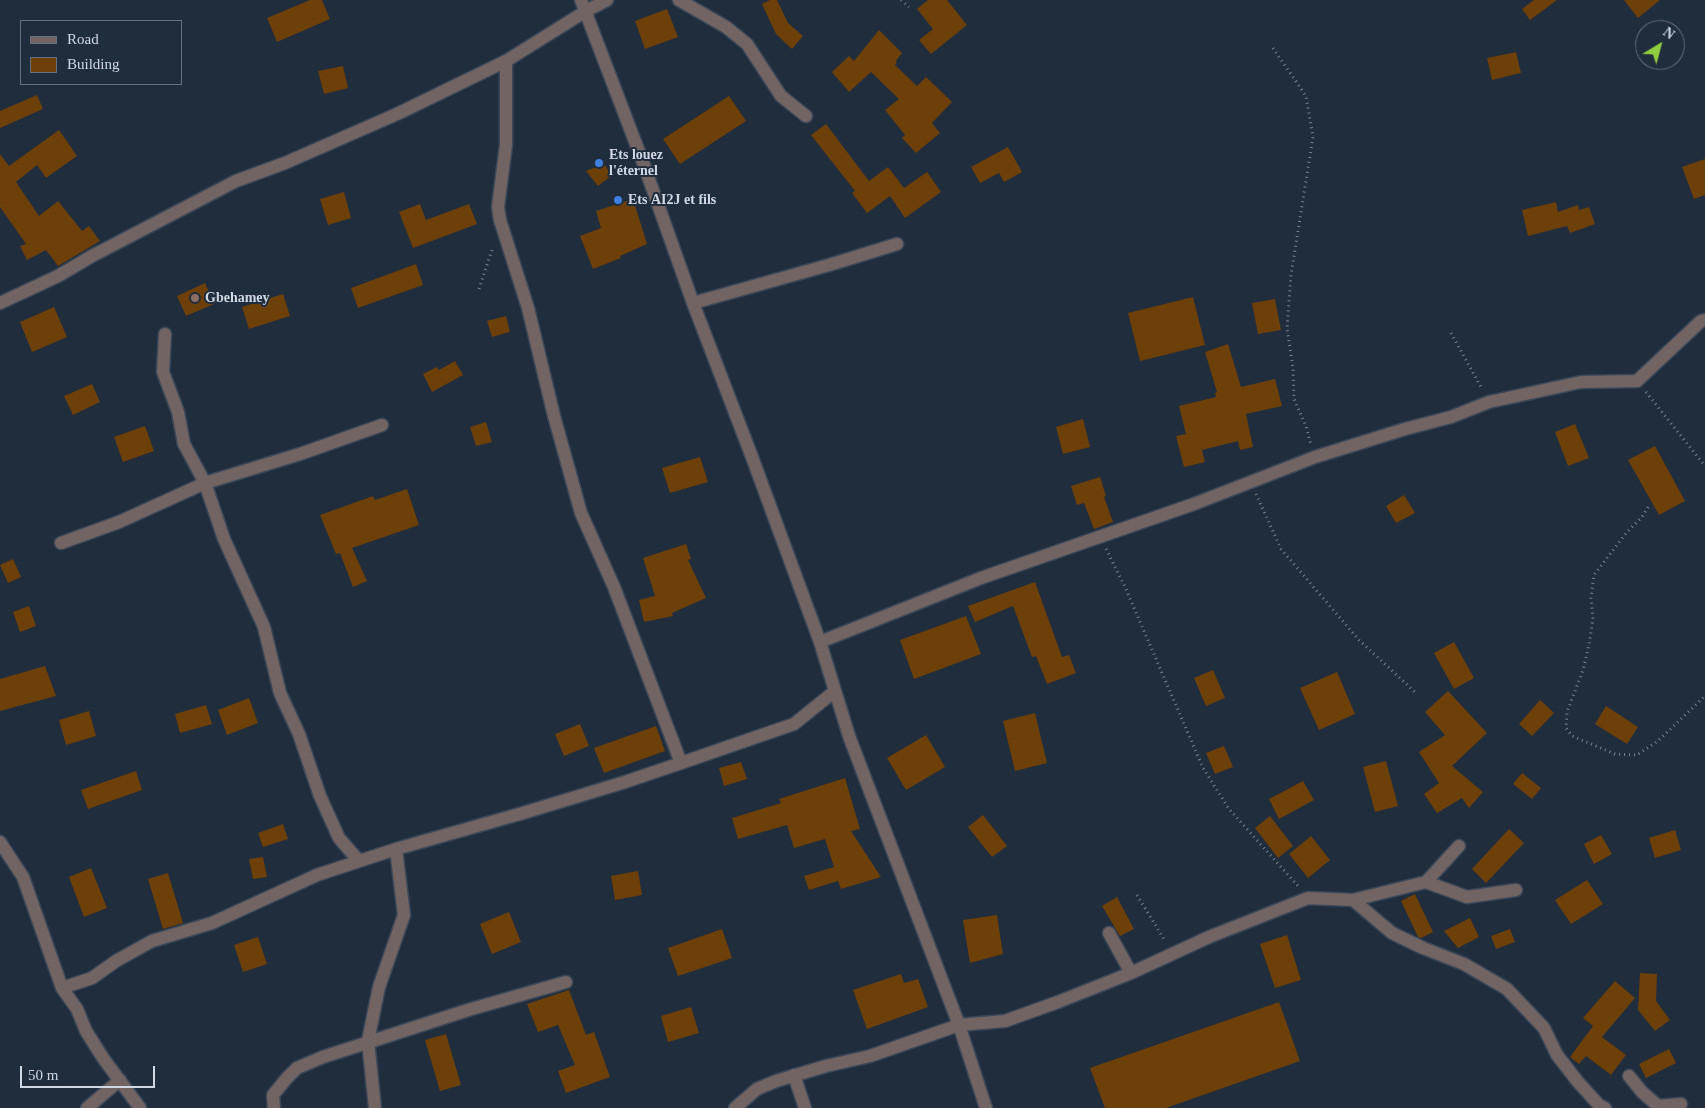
<!DOCTYPE html>
<html>
<head>
<meta charset="utf-8">
<style>
	body { margin:0 }
	#map { position:relative; width:1705px; height:1108px; overflow:hidden; background:#202d3d; font-family:"Times New Roman",serif }
	canvas { display:block }
	.legend { position:absolute; left:20px; top:20px; width:162px; height:65px; box-sizing:border-box; background:#202d3d; border:1px solid #66717f; margin:0; padding:6px 9px; list-style:none; font-size:15px; color:#cfd8e3 }
	.legend li { display:flex; align-items:center; gap:10px; height:25px }
	.legend b { width:25px; border:1px solid #66717f }
	.north { position:absolute; left:1635px; top:20px; width:50px; height:50px; box-sizing:border-box; background:#202d3d; border:1px solid #66717f; border-radius:50%; rotate:37deg; font-size:14px; font-weight:700; line-height:20px; text-align:center; color:#cfd8e3 }
	.north::after { content:''; display:block; margin:auto; width:18px; height:22px; background:#91cd40; clip-path:polygon(50% 0,100% 100%,50% 72%,0 100%) }
	.scale { position:absolute; left:20px; top:1066px; width:135px; height:22px; box-sizing:border-box; border:2px solid #cfd8e3; border-top:0; padding-left:6px; font-size:15px; line-height:18px; white-space:nowrap; color:#cfd8e3; -webkit-text-stroke:4px #202d3d; paint-order:stroke }
</style>
</head>
<body>
<div id="map">
<canvas width="1705" height="1108"></canvas>
<ul class="legend">
<li><b style="height:6px;background:#716463"></b>Road</li>
<li><b style="height:14px;background:#6d3f09"></b>Building</li>
</ul>
<div class="north">N</div>
<div class="scale">50 m</div>
</div>
<script>
const g = document.querySelector('canvas').getContext('2d');
g.lineJoin = 'round';
function fill(path, color) { g.fillStyle = color; g.fill(path, 'evenodd'); }
const toPath = rows => new Path2D(rows.map(r => 'M' + r).join(''));
function trace(path, color, width, dash) { g.strokeStyle = color; g.lineWidth = width; g.lineCap = dash ? 'butt' : 'round'; g.setLineDash(dash || []); g.stroke(path); }
function label(font, color, halo, rows, align = 'center') {
  g.font = font + ' "Times New Roman",serif'; g.lineWidth = 4; g.setLineDash([]); g.textBaseline = 'middle'; g.strokeStyle = halo; g.fillStyle = color; for (const [text, x, y, turn = 0] of rows) {
    g.save(); g.translate(x, y); g.rotate((+turn || 0) * Math.PI / 180); g.textAlign = isNaN(turn) ? turn : align; if (halo) g.strokeText(text, 0, 0); g.fillText(text, 0, 0); g.restore();
  }
}
const building = toPath([
	[310,0,322,0,330,19,277,42,267,18],
	[770,0,777,0,788,23,803,36,792,49,776,34,762,4],
	[928,0,947,0,967,25,931,54,919,40,933,29,917,9],
	[1534,0,1557,0,1530,20,1522,9],
	[1624,0,1660,0,1638,18],
	[667,9,678,37,645,49,635,21],
	[879,30,902,53,896,61,897,62,895,65,917,86,926,77,952,102,932,123,940,133,916,153,902,138,905,135,885,110,899,99,871,72,849,92,832,72,849,56,854,61],
	[1516,52,1521,73,1492,80,1487,58],
	[343,66,348,88,324,94,318,71],
	[37,95,43,109,0,128,0,111],
	[729,96,746,121,680,164,663,139],
	[826,124,869,181,888,167,904,188,927,172,941,192,905,218,890,196,867,213,852,193,855,191,811,135],
	[59,130,77,156,46,178,37,165,16,182,39,216,58,201,82,231,89,226,100,241,58,266,46,250,27,260,20,246,26,244,0,207,0,154,9,166],
	[1008,147,1022,172,1004,182,999,173,980,183,971,167],
	[1705,159,1705,195,1694,199,1682,167],
	[604,164,612,175,598,186,586,171],
	[344,192,351,218,328,225,320,199],
	[633,199,647,244,620,256,621,258,593,269,580,236,601,228,596,211],
	[1556,202,1558,212,1578,205,1579,210,1589,207,1595,224,1570,233,1567,226,1528,236,1522,210],
	[420,204,426,220,469,204,477,224,413,248,399,212],
	[416,264,423,285,358,308,351,288],
	[205,283,214,304,186,316,177,296],
	[283,294,290,316,249,329,242,307],
	[1193,297,1205,345,1140,361,1128,313],
	[1275,299,1281,330,1258,334,1252,303],
	[54,307,67,337,32,352,20,322],
	[506,316,510,332,492,337,487,321],
	[1228,344,1241,387,1275,379,1282,406,1246,414,1253,447,1240,450,1238,441,1202,450,1205,462,1184,467,1176,436,1186,434,1179,406,1216,397,1215,393,1217,392,1205,352],
	[455,361,463,375,432,392,423,374,437,367,439,370],
	[92,384,100,402,73,415,64,396],
	[1083,419,1090,447,1063,454,1056,427],
	[486,422,492,442,476,446,470,427],
	[1575,424,1589,458,1568,466,1555,432],
	[145,426,154,451,123,462,114,437],
	[1655,446,1685,501,1659,515,1628,460],
	[700,457,708,482,670,493,662,468],
	[1100,477,1106,496,1104,497,1113,522,1094,529,1084,503,1077,505,1071,486],
	[407,489,419,525,352,548,367,581,353,587,340,553,336,554,320,515,373,496,375,500],
	[1404,495,1415,513,1396,523,1386,506],
	[686,544,691,559,688,560,706,598,672,613,673,616,644,622,639,600,655,596,643,558],
	[13,559,21,577,8,583,0,565],
	[1035,582,1062,657,1069,655,1076,673,1047,684,1036,656,1032,657,1013,606,975,622,968,606],
	[29,606,36,626,20,632,13,612],
	[966,616,981,654,914,679,900,640],
	[1454,642,1474,678,1454,689,1434,653],
	[45,666,56,696,0,711,0,679],
	[1213,670,1225,698,1206,706,1194,678],
	[1337,672,1355,714,1319,730,1300,688],
	[1448,691,1487,733,1452,766,1483,792,1469,808,1462,798,1437,813,1424,794,1439,783,1419,752,1445,735,1425,712],
	[249,698,258,723,227,735,218,710],
	[1540,700,1554,713,1532,736,1519,724],
	[206,705,212,724,180,733,175,714],
	[1606,706,1638,727,1627,744,1595,724],
	[89,711,96,736,66,745,59,720],
	[1035,713,1047,763,1015,771,1003,721],
	[580,724,589,746,564,756,555,734],
	[656,726,665,751,604,773,594,748],
	[926,735,945,767,906,790,887,758],
	[1224,746,1233,767,1215,774,1206,753],
	[1386,761,1398,806,1375,812,1363,767],
	[741,762,747,779,724,786,719,768],
	[136,771,142,790,88,809,81,790],
	[1522,773,1541,788,1532,799,1513,784],
	[845,778,860,829,851,831,881,877,841,889,838,881,809,890,804,876,834,867,825,839,794,848,787,825,738,839,732,818,781,803,779,799],
	[1303,781,1314,800,1279,819,1269,799],
	[983,815,1007,846,992,857,968,827],
	[1270,816,1293,846,1278,858,1255,828],
	[283,824,288,839,263,847,258,833],
	[1509,829,1524,843,1486,883,1472,869],
	[1675,830,1681,850,1655,858,1649,838],
	[1601,835,1612,854,1594,864,1584,844],
	[1311,836,1330,860,1308,878,1289,854],
	[263,857,267,877,253,879,249,859],
	[91,868,107,908,84,917,69,877],
	[638,871,642,895,615,900,611,876],
	[168,873,183,923,163,929,148,879],
	[1587,880,1603,904,1571,924,1555,900],
	[1415,894,1433,932,1421,938,1418,937,1401,901],
	[1117,897,1134,929,1120,936,1102,906],
	[509,912,521,942,492,954,480,924],
	[997,915,1003,954,970,963,963,920],
	[1470,918,1479,937,1458,948,1444,931],
	[722,929,732,958,678,976,668,948],
	[1510,929,1515,942,1496,949,1491,936],
	[1287,935,1301,980,1275,988,1260,944],
	[258,937,267,964,243,972,234,945],
	[1640,973,1657,974,1656,1001,1670,1020,1655,1031,1638,1010],
	[901,974,904,983,918,979,928,1007,867,1029,853,990],
	[1615,981,1635,998,1602,1037,1626,1055,1611,1075,1586,1056,1579,1064,1570,1057,1593,1026,1583,1018],
	[569,990,586,1035,594,1032,610,1077,566,1093,558,1071,575,1065,558,1025,538,1032,527,1004],
	[1279,1002,1300,1061,1166,1108,1105,1108,1090,1068],
	[691,1007,699,1033,668,1042,661,1016],
	[446,1034,461,1085,440,1091,425,1040],
	[1669,1049,1676,1063,1646,1078,1639,1064]
]);
const path = toPath([
	[901,0,909,7],
	[1273,48,1306,96,1313,137,1291,275,1287,328,1293,368,1294,399,1306,426,1311,445],
	[479,289,493,247],
	[1451,333,1482,389],
	[1646,392,1705,466],
	[1256,494,1281,549,1359,640,1416,693],
	[1648,507,1642,517,1627,532,1594,575,1591,598,1593,619,1589,645,1583,670,1567,712,1566,728,1572,736,1615,754,1637,755,1658,741,1705,696],
	[1106,549,1125,587,1203,768,1229,809,1298,886],
	[1137,895,1165,941]
]);
const minor = toPath([
	[581,0,644,165,693,303,752,457,820,642,849,736,959,1025,986,1108],
	[679,0,726,27,747,44,781,96,806,116],
	[0,303,58,276,92,256,236,181,285,163,397,114,506,61,586,11,607,0],
	[693,303,829,265,897,244],
	[165,334,163,372,178,412,184,444,205,483,300,454,382,425],
	[61,543,119,522,205,483,224,539,264,627,280,693,299,734,320,796,339,838,358,860],
	[820,642,981,578,1194,504,1315,457,1405,429,1451,417,1489,402,1581,382,1637,381,1701,321,1705,320],
	[681,763,794,724,835,691],
	[0,842,23,877,62,988,92,978,116,961,152,941,212,923,317,875,396,849],
	[1426,882,1467,897,1516,890],
	[1353,900,1426,882,1459,846],
	[1109,933,1131,973],
	[62,988,77,1009,86,1031,103,1058,140,1108],
	[794,1075,805,1108],
	[1629,1076,1642,1092,1658,1106,1681,1104],
	[87,1108,120,1080],
	[274,1108,273,1095,287,1078,297,1068,323,1057,468,1010,566,982],
	[375,1108,368,1041,379,987,404,915,396,849,523,813,625,782,681,763,614,587,581,513,554,416,528,308,500,220,498,207,506,145,506,61],
	[735,1108,757,1089,776,1081,826,1066,870,1056,959,1025,1005,1021,1058,1002,1131,973,1209,937,1308,898,1353,900,1392,933,1423,948,1464,964,1507,989,1544,1028,1557,1055,1578,1082,1599,1105,1605,1108]
]);
const markers = [
	[599,163,5,"#3f7fe0"],
	[618,200,5,"#3f7fe0"],
	[195,298,5,"#8d6e63"]
];
const poiNames = [
	["Ets louez",609,155],
	["l'éternel",609,171],
	["Ets AI2J et fils",628,200],
	["Gbehamey",205,298]
];
fill(building, '#6d3f09');
trace(minor, '#3c4858', 15);
trace(path, '#798491', 3, [1, 4]);
trace(minor, '#716463', 12);
for (const [x, y, r, color] of markers) { const dot = new Path2D(); dot.arc(x, y, r, 0, 2 * Math.PI); g.fillStyle = color; g.fill(dot); trace(dot, '#202d3d', 2); }
label('bold 14px', '#cfd8e3', '#202d3d', poiNames, 'left');
</script>
</body>
</html>
